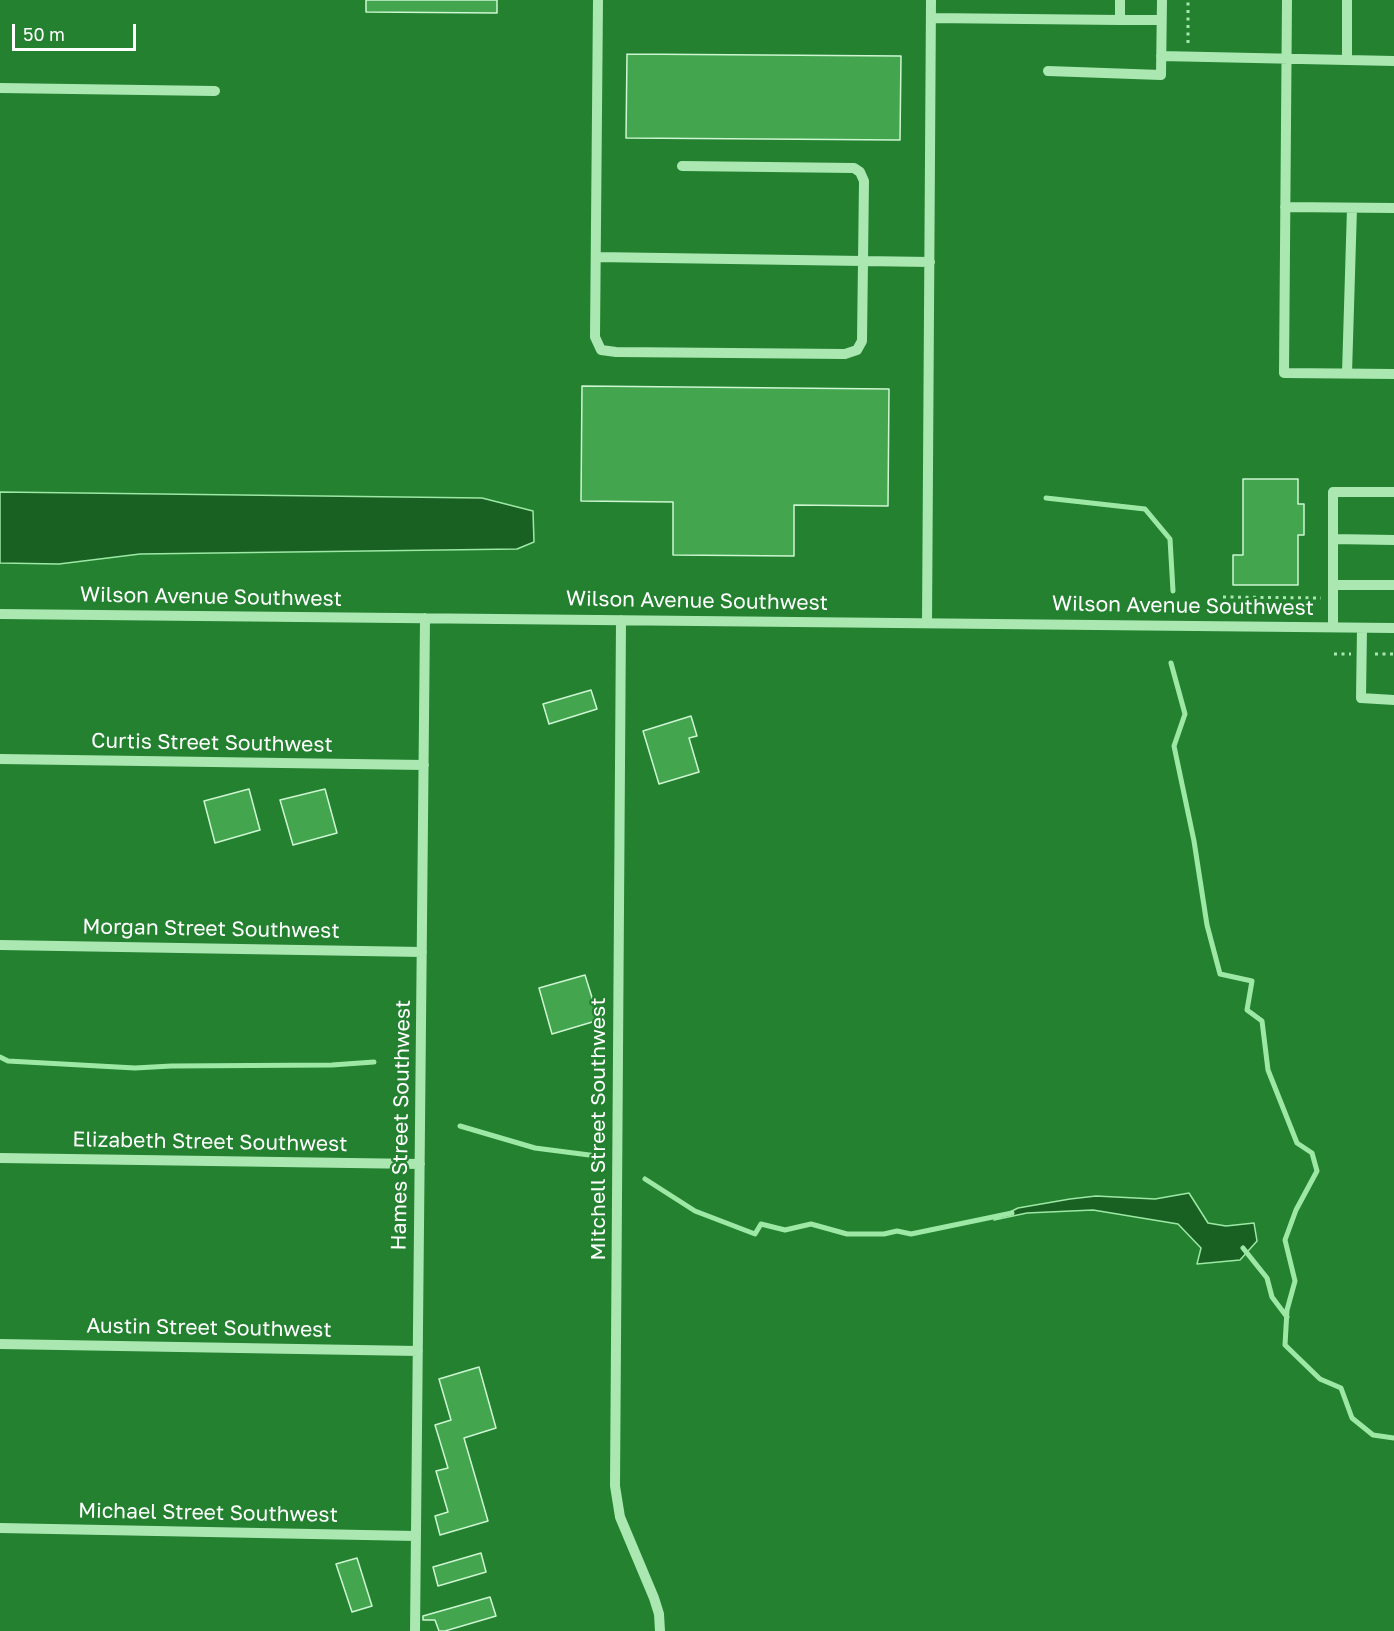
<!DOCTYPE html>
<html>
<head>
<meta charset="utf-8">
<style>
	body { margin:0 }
	#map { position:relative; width:1394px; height:1631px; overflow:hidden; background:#238130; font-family:"Golos Text",sans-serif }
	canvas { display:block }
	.scale { position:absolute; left:12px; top:24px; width:124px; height:27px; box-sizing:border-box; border:3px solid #fff; border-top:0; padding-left:8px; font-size:18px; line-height:21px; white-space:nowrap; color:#fff; -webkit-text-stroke:4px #238130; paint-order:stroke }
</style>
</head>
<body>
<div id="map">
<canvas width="1394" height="1631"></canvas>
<div class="scale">50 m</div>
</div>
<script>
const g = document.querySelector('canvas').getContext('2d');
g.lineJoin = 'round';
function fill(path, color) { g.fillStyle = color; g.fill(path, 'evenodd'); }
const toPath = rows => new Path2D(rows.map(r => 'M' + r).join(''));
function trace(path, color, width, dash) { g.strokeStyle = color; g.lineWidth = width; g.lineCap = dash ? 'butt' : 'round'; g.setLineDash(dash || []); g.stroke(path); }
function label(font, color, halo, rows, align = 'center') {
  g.font = font + ' "Golos Text",sans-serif'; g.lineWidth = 4.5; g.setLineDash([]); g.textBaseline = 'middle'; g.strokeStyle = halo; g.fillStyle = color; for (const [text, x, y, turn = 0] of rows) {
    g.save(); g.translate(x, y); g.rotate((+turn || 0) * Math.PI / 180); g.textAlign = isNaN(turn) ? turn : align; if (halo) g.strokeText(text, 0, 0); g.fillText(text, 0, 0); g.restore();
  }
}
const water = toPath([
	[0,492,482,498,533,511,534,542,517,549,140,554,59,564,0,563,0,492],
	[1189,1193,1208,1223,1226,1226,1254,1223,1257,1241,1240,1260,1197,1264,1201,1248,1178,1224,1093,1210,1027,1213,994,1220,1018,1208,1070,1199,1096,1196,1155,1199,1189,1193]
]);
const stream = toPath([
	[1046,498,1145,509,1170,539,1173,591],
	[1171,663,1185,714,1174,746,1194,841,1207,925,1220,974,1252,981,1247,1010,1262,1021,1268,1070,1297,1143,1312,1153,1317,1171,1296,1210,1285,1240,1295,1281,1287,1310,1285,1345,1320,1379,1341,1388,1352,1418,1373,1435,1394,1438],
	[0,1057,8,1061,135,1068,171,1066,332,1065,374,1062],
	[460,1126,535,1148,597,1156],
	[645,1179,695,1211,755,1234,761,1224,785,1230,811,1224,847,1234,884,1234,897,1231,911,1234,1012,1213],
	[1243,1248,1267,1278,1272,1297,1287,1317]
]);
const building = toPath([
	[366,0,497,0,497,13,366,12,366,0],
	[627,54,901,56,900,140,626,138,627,54],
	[582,386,889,389,888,506,794,505,794,556,673,555,673,502,581,501,582,386],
	[1243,479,1298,479,1298,504,1304,504,1304,535,1298,535,1298,585,1233,585,1233,555,1243,555,1243,479],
	[591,690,597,709,549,724,543,704,591,690],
	[691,716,697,736,689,738,699,772,659,784,643,731,691,716],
	[249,789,260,830,215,843,204,801,249,789],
	[325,789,337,833,293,845,280,800,325,789],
	[585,975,599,1020,552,1034,539,988,585,975],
	[479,1367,496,1428,464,1438,488,1521,440,1535,435,1516,448,1512,436,1471,448,1468,435,1425,451,1420,439,1379,479,1367],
	[481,1553,486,1572,438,1586,433,1567,481,1553],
	[357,1558,372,1606,352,1612,336,1564,357,1558],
	[490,1597,496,1616,445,1631,439,1631,435,1620,423,1620,423,1616,490,1597]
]);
const path = toPath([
	[1188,43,1188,0],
	[1223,597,1321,598],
	[1334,654,1351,654],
	[1375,654,1394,654]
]);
const minor = toPath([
	[598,0,595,337,601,350,616,352,845,354,857,350,862,341,863,261,930,262],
	[1287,0,1284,373,1394,374],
	[931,18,1120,20,1120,0],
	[1120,20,1161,20],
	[1161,56,1394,61],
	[1347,60,1347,0],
	[1048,71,1161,75,1162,0],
	[0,88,215,91],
	[1285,207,1394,208],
	[596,257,863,261,864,181,860,172,854,168,682,166],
	[1347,373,1352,208],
	[1333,539,1394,540],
	[1333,585,1394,585],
	[0,614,1394,628],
	[621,620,615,1486,620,1517,654,1598,659,1614,660,1631],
	[927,623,931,0],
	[1333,627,1333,492,1394,492],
	[1362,628,1361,698,1394,700],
	[0,759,424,765],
	[0,945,422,952],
	[0,1158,420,1164],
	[0,1344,418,1351],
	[0,1528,416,1536],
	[415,1631,425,618]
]);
const streetNames = [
	["Wilson Avenue Southwest",211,597,1],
	["Wilson Avenue Southwest",697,601,1],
	["Wilson Avenue Southwest",1183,606,1],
	["Curtis Street Southwest",212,743,1],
	["Morgan Street Southwest",211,929,1],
	["Hames Street Southwest",401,1125,-89],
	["Mitchell Street Southwest",598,1129,-90],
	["Elizabeth Street Southwest",210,1142,1],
	["Austin Street Southwest",209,1328,1],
	["Michael Street Southwest",208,1513,1]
];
fill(water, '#186123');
trace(water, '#9ee8a6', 1.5);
trace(stream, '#9ee8a6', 5);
fill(building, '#43a64f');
trace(building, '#cef6d2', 1.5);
trace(path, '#aae7b1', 3, [3, 4.5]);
trace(minor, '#aae7b1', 10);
label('21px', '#fff', '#238130', streetNames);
</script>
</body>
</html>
